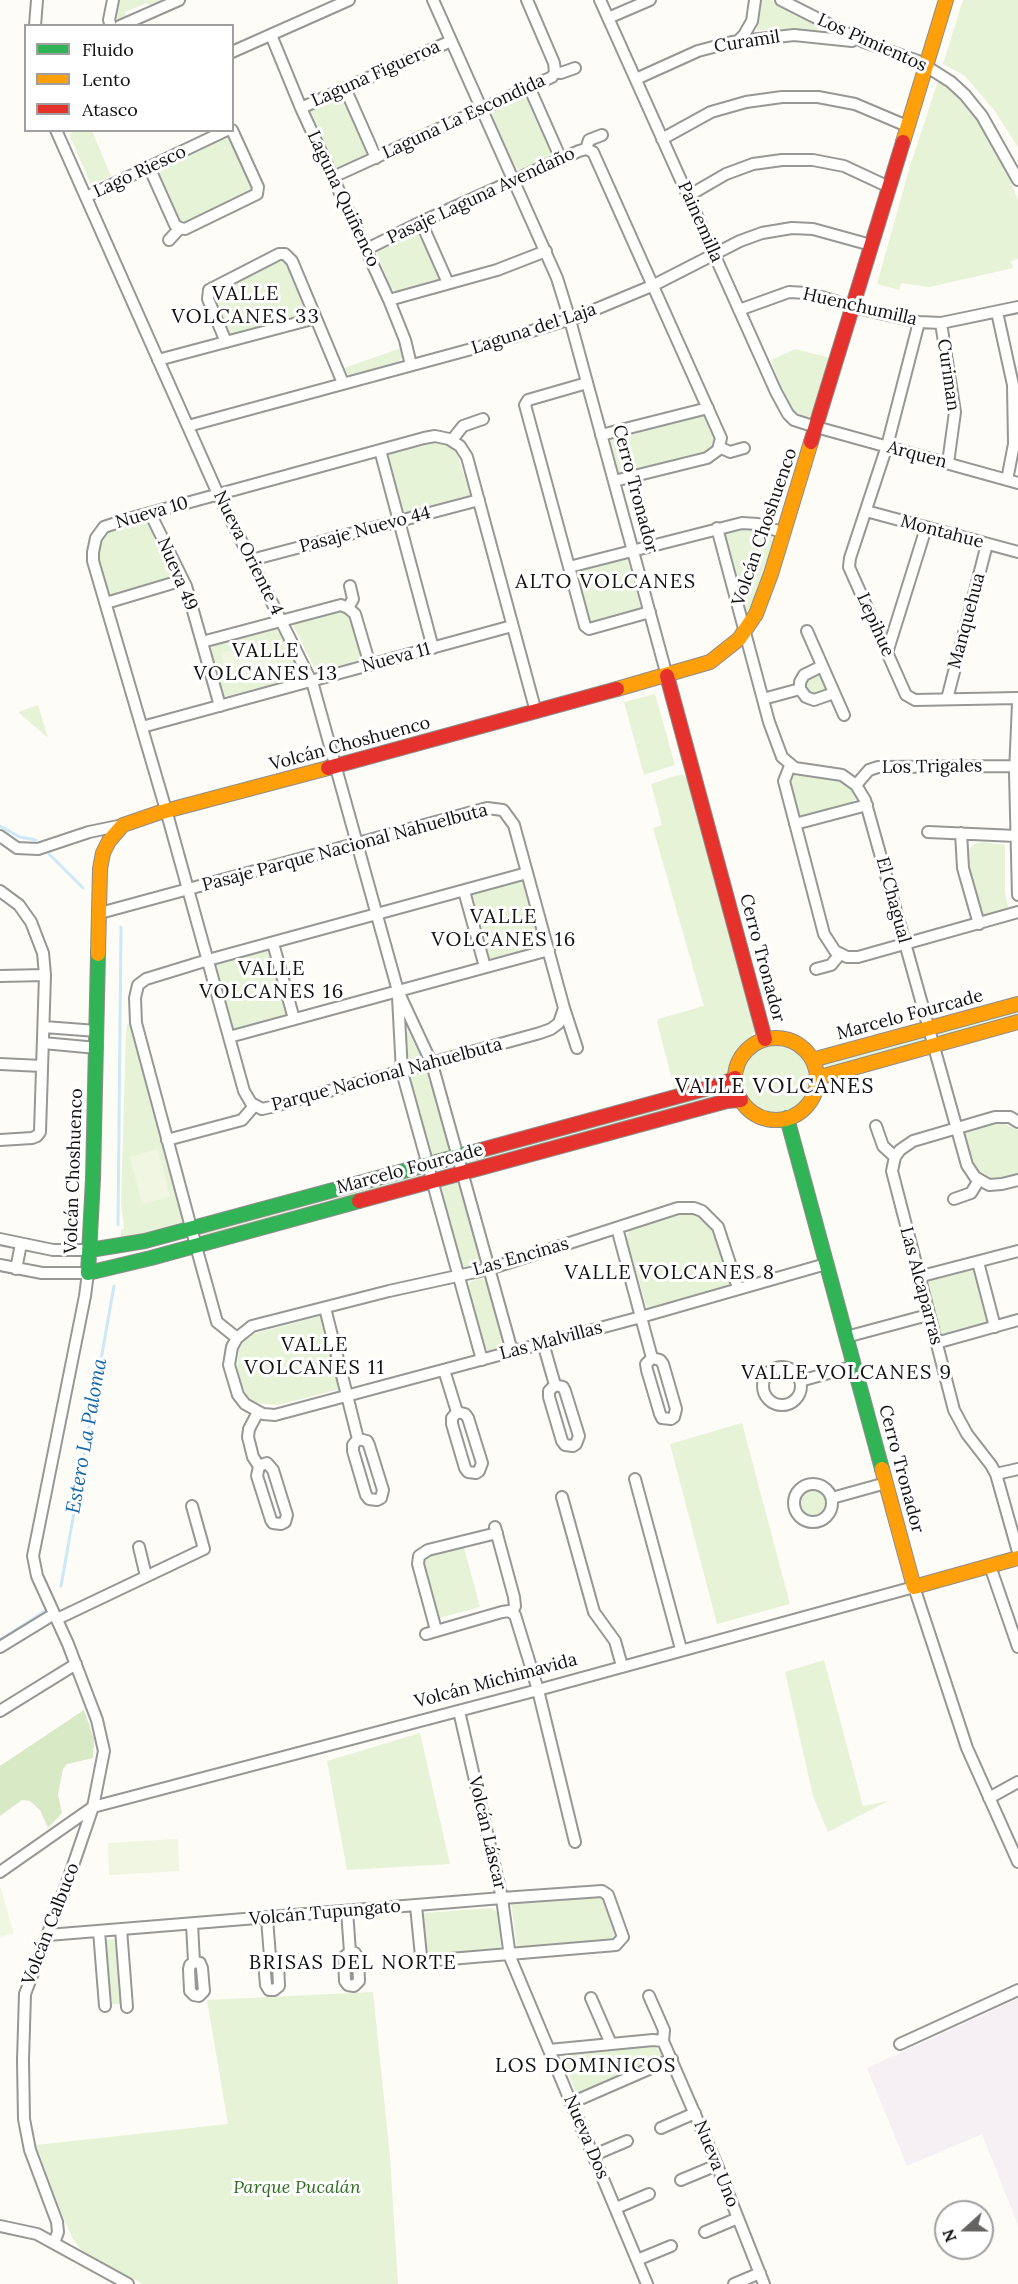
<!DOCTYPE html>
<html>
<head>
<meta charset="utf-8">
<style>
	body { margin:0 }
	#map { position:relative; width:1018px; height:2284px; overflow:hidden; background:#fdfcf7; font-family:Lora,serif }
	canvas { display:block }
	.legend { position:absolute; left:24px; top:24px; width:210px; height:108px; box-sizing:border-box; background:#fff; border:2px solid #a0a0a0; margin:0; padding:8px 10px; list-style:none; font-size:18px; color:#111 }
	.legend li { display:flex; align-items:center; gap:12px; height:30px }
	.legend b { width:30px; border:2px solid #a0a0a0 }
	.north { position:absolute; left:934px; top:2200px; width:60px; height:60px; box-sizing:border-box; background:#fff; border:2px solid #a0a0a0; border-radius:50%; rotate:249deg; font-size:16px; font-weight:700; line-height:24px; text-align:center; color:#111 }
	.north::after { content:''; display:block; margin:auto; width:21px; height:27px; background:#646362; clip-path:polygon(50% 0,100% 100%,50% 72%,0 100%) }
</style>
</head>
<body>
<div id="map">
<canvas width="1018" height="2284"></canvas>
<ul class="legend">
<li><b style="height:8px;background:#30b455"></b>Fluido</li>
<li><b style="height:8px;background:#ff9f0a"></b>Lento</li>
<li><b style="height:8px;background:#e5322d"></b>Atasco</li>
</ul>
<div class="north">N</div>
</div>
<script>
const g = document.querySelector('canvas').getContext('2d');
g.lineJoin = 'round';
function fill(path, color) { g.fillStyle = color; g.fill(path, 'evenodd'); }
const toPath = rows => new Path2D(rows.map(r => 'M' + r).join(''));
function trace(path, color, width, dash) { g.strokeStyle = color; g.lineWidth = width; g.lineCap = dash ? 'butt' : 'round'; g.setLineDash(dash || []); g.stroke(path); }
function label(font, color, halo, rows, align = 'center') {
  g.font = font + ' Lora,serif'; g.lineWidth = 6; g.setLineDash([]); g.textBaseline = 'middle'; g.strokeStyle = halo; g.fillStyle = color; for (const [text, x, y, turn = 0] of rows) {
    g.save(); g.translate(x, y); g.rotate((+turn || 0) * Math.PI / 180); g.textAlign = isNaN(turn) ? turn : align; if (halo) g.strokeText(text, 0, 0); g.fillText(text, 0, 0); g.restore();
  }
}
const industrial = toPath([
	[1018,1999,1018,2225,982,2134,907,2166,867,2068]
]);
const green = toPath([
	[117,0,164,0,165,1,152,7,147,3,125,12,126,18,119,20,115,17],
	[760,0,771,0,817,25,819,28,816,30,758,30,756,27,759,15],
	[963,0,1018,0,1018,147,994,110,965,76,943,64],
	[938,81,954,92,969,109,997,149,1018,200,1018,259,1011,261,1013,268,930,287,901,283,899,290,877,284,910,166],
	[344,93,371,155,341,169,335,166,310,109],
	[523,97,531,100,554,152,552,158,521,171,515,168,492,116,494,109],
	[77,130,92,131,111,176,91,185,69,134],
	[227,134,230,135,255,191,186,225,178,223,155,173,156,168],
	[416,229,419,229,442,276,441,281,396,292,391,288,376,251],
	[280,257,287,261,309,312,308,314,231,338,226,334,211,291],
	[401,348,403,356,398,363,351,375,348,375,344,368],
	[795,349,831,358,814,413,808,417,793,412,786,401,771,360],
	[706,413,718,437,711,453,624,476,619,473,610,440,613,437],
	[441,442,448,444,457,454,471,497,402,516,387,456,390,453],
	[145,520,148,520,176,574,175,577,114,596,110,595,98,559,100,543,105,534,111,530],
	[753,526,772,534,774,539,753,606,746,612,725,535,726,530],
	[623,558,628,560,641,608,639,611,593,626,588,622,575,576,576,572,579,569],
	[339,609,350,614,363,659,361,662,321,672,316,671,292,623],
	[273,627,280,633,297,669,297,676,293,680,223,697,211,657,212,647,215,643],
	[817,674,822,677,825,683,825,689,823,692,811,696,803,684,803,681],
	[655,694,675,765,644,775,624,702],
	[38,705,48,738,18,712],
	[791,772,841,780,850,786,857,797,848,806,798,818,787,774],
	[681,774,685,776,688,781,755,1031,749,1040,734,1054,728,1075,675,1091,657,1022,658,1019,704,1006,653,828,662,825,651,784],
	[984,842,1005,845,1005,892,1009,911,980,919,964,861,966,851,975,844],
	[523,878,542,948,487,963,468,893],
	[270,948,290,1017,233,1033,214,963],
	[1018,1009,1018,1016,942,1037,938,1034,938,1032],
	[130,1024,132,1024,185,1220,181,1227,121,1242,121,1230,124,1228,121,1203,126,1032,127,1025],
	[408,1031,422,1059,410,1064,408,1062,406,1034],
	[925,1035,926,1041,826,1068,822,1065],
	'743 1079a33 33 0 1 1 66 0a33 33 0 1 1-66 0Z',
	[424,1071,429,1073,450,1150,449,1152,436,1157,431,1154,411,1079,413,1075],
	[726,1089,727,1095,467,1164,467,1159],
	[1002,1123,1018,1130,1018,1176,998,1182,986,1179,971,1166,963,1132,987,1125],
	[419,1172,421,1177,202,1238,199,1235,199,1232],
	[459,1181,481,1260,478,1267,467,1269,461,1263,441,1187,443,1184],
	[685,1212,699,1214,715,1230,732,1279,730,1284,728,1287,651,1309,647,1308,626,1238,628,1233,632,1228],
	[972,1268,976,1271,988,1318,985,1324,943,1335,938,1333,925,1285,928,1280],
	[480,1278,487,1281,503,1339,498,1348,490,1351,484,1347,468,1288,470,1282],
	[321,1316,340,1389,278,1405,255,1403,247,1396,241,1383,237,1368,239,1349,244,1341,253,1334],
	[742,1423,790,1604,717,1624,670,1444],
	'798 1503a15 15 0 1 1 30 0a15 15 0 1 1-30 0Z',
	[463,1544,480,1607,439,1618,422,1555],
	[824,1660,863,1806,888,1801,828,1832,813,1796,785,1672],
	[420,1733,450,1864,347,1870,327,1761],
	[603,1894,621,1934,618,1940,520,1949,517,1948,511,1902],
	[492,1908,498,1913,501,1947,499,1950,430,1957,425,1953,422,1915,424,1913],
	[118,1939,123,2004,109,2004,104,1940],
	[373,1992,390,2157,398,2284,143,2284,83,2252,73,2239,64,2220,36,2145,228,2124,207,2000],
	[652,2045,662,2052,660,2061,581,2094,576,2092,563,2061,563,2056,567,2054]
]);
const forest = toPath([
	[84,1710,94,1739,93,1758,67,1764,63,1769,58,1794,62,1813,48,1828,40,1810,30,1801,22,1800,0,1816,0,1766]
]);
const pitch = toPath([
	[269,640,278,671,229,684,221,653],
	[158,1149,170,1197,142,1204,130,1157],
	[178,1839,179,1871,109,1875,108,1843],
	[0,1886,14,1933,0,1937]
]);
const stream = toPath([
	[0,826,20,837,36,840],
	[49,854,83,888],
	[118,1225,121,927],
	[61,1586,114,1286],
	[0,1640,45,1611]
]);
const street = toPath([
	[433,0,557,278,570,320,667,676],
	[600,0,776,392,788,414,794,420,816,427,1018,483],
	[781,0,864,42,918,61,951,82,965,95,982,116,1018,180],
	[608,18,650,0],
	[35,26,37,0],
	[111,26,109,20,113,0],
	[120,26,179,0],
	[271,35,301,108,389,300,405,340,411,365],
	[738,41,744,35,752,21,755,0],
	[232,52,349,0],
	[555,72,561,73,575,68],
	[636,79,698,51,732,42,794,35,852,41],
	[345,88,376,158],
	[530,89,561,159],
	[301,108,451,41],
	[56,130,218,494,313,685,398,991,432,1064,512,1351],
	[662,139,711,112,746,102,782,97,818,97,855,104,907,126],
	[586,149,589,140,602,135],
	[149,167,175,225,180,228],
	[333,177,552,77,555,72,554,63,527,0],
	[688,196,726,174,753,164,782,160,813,160,844,166,889,187],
	[86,197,227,130],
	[421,222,448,283],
	[169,240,180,228,185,229,257,194,258,187,232,130],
	[367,249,421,222,579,151,586,149,593,152,721,438,718,450,707,458,614,481],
	[389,300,497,270,546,251],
	[739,310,789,292,807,293,866,310,919,322,941,323,1018,307],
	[997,312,1013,385,1014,444,1007,480],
	[919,322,887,446,850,558,849,567,906,695,915,700,1018,698],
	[941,323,955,412,948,463],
	[226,342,208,299,209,290,279,254,285,254,292,261,343,383],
	[158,360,316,318],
	[587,383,528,400,525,405,575,589,585,626,589,629,650,612],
	[188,426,490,344,577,317,654,285,740,241,762,233,792,228,813,229,871,245],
	[601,435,708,408],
	[452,440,463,426,483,419],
	[719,447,730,452,744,448],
	[380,450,433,648],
	[866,511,1018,552],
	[150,513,186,586,220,706],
	[717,528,769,722,782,757,795,768,842,775,856,785,865,800,967,1165,975,1177,989,1185,1002,1184,1018,1180],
	[251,560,479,500],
	[569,567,742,523,758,524,784,533],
	[106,603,183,580],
	[348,608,353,599,350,586],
	[807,631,844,715],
	[202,642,341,605,348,608,355,614,370,665],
	[887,653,926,528],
	[822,666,804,675,800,682,800,689,806,697,814,700,834,693],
	[763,699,800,689],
	[947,699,987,544],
	[1018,703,1015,773,1018,895],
	[536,712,467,457,460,446,449,439,435,436,424,438,128,519,104,527,96,538,93,552,93,561,166,810,244,1091,251,1103,262,1109,271,1107,540,1033,551,1029,559,1023,564,1008],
	[142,727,512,626],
	[790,766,784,781,824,934,835,951,847,957,858,957,1018,912],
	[856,785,869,770,878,767,1016,766],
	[795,824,867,805],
	[928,832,1016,836],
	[961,833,963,868,979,924],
	[0,836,17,848,38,849,89,832,123,825],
	[0,891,19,905,31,922,43,953,45,975,40,1132,37,1136,32,1138,0,1140],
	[464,891,485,967],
	[100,913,487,808,503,810,514,825,564,1008,577,1048],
	[273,943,294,1019],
	[816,969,831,965,840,954],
	[0,976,45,975],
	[398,997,402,1072,482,1360],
	[44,1027,97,1031],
	[229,1037,549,950],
	[43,1043,97,1048],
	[0,1064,42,1066],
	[1018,1122,1010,1117,995,1117,913,1141,900,1150,895,1157,892,1171,954,1410,967,1434,991,1465,996,1474,1018,1552],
	[876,1126,883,1146,895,1157],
	[167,1140,242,1120,254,1106],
	[954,1199,971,1193,979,1180],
	[617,1228,652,1358,646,1364,647,1370,660,1414,662,1418,671,1419,674,1417,676,1409,663,1364,660,1360,652,1358],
	[0,1239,53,1250,90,1250],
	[978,1262,995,1327],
	[0,1265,42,1273,88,1273,85,1296,33,1556,37,1576,68,1644,97,1720,104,1751,93,1807,68,1880,25,1994,23,2060,24,2119,30,2150,57,2222,58,2232,54,2243],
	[16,1269,21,1244],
	[918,1277,1018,1251],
	[738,1288,718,1227,702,1211,694,1208,678,1208,489,1269,389,1291,252,1326,237,1338,232,1347,229,1365,238,1395,245,1404,263,1414,275,1415,641,1317,826,1264],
	[325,1308,358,1439],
	[846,1337,928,1315],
	[237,1338,217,1322,199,1257,136,1023,135,998,138,985,146,979,208,960,527,873],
	[543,1343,555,1385,549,1391,549,1397,562,1441,565,1445,573,1446,576,1444,579,1436,565,1391,563,1387,555,1385],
	[936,1343,1018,1320],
	'763 1386a19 19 0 1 1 38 0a19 19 0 1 1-38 0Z',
	[444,1370,457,1412,452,1418,452,1424,465,1468,468,1472,476,1473,479,1471,482,1463,468,1418,465,1414,457,1412],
	[800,1381,854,1366],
	[258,1412,249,1429,248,1437,253,1457,259,1466,257,1476,271,1520,273,1523,281,1524,285,1522,287,1515,273,1470,267,1463,259,1466],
	[358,1439,367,1441,369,1445,383,1490,381,1498,377,1500,369,1499,366,1495,353,1451,353,1445,358,1439],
	[996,1474,1018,1469],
	[635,1479,681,1649],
	'794 1503a19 19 0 1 1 38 0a19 19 0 1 1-38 0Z',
	[562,1497,594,1612,615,1641,622,1666],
	[832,1498,886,1483],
	[495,1527,514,1597,515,1606,512,1612],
	[139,1547,146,1576],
	[990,1566,1018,1647],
	[57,1619,204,1549,192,1506],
	[436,1630,418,1564,419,1556,428,1550,497,1533],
	[426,1634,502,1612,509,1611,515,1615,538,1690,575,1842],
	[0,1647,54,1614],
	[0,1711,76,1664],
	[459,1711,502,1898,510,1957,647,2284],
	[989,1798,1018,1782],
	[0,1872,93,1807,538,1690,914,1587,967,1748,1018,1862],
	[347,1911,350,1952],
	[267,1918,270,1957],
	[192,1924,194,1962],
	[121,1929,127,2007],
	[99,1931,105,2006],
	[48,1935,502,1898,602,1891,608,1895,623,1937,616,1945,426,1961,421,1956,416,1906],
	[350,1952,355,1953,358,1958,359,1981,354,1986,348,1985,345,1981,344,1957,350,1952],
	[270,1957,275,1958,278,1963,279,1986,274,1990,269,1990,266,1985,264,1962,270,1957],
	[194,1962,200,1963,202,1968,204,1991,199,1996,194,1995,190,1991,189,1969,190,1965,194,1962],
	[649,1996,664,2030,663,2041],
	[591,1998,611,2044],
	[900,2044,1018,1990],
	[549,2050,653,2040,663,2041,717,2165,764,2284],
	[571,2103,672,2059],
	[661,2128,695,2113],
	[594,2155,627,2141],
	[681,2180,717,2165],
	[616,2208,649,2194],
	[0,2226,37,2234,128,2284],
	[705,2232,738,2218],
	[637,2260,671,2246],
	[734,2284,760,2273]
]);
const fast = toPath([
	[98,954,93,1179,88,1273,151,1258,359,1201],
	[787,1118,882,1469],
	[90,1250,145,1241,481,1150]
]);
const slow = toPath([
	[903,142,946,0],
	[617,689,710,662,739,639,756,614,771,574,811,442],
	[98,954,100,869,103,853,109,841,123,825,158,813,328,768],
	'735 1079a41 41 0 1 1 82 0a41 41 0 1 1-82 0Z',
	[812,1060,1018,1004],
	[817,1078,1018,1022],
	[882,1469,914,1587,1018,1558]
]);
const jam = toPath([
	[811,442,903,142],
	[667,676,765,1039],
	[328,768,617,689],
	[481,1150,723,1084,735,1078],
	[359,1201,727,1101,741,1100]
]);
const streetNames = [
	["Curamil",747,42,-9],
	["Los Pimientos",872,43,24],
	["Laguna Figueroa",376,74,-24],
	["Laguna La Escondida",464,117,-25],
	["Lago Riesco",140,172,-25],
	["Pasaje Laguna Avendaño",481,196,-25],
	["Laguna Quiñenco",343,199,65],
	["Painemilla",700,222,66],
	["Huenchumilla",860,307,13],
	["Laguna del Laja",534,329,-18],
	["Curiman",948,375,82],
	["Arquen",917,455,15],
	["Cerro Tronador",635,489,75],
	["Nueva 10",152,513,-16],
	["Volcán Choshuenco",765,527,-71],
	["Pasaje Nuevo 44",365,530,-15],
	["Montahue",942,532,15],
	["Nueva Oriente 4",248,553,64],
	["Nueva 49",177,574,67],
	["Manquehua",967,621,-75],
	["Lepihue",875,625,66],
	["Nueva 11",396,658,-15],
	["Volcán Choshuenco",350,744,-15],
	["Los Trigales",932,767,-1],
	["Pasaje Parque Nacional Nahuelbuta",345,848,-15],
	["El Chagual",893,900,75],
	["Cerro Tronador",762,958,75],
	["Marcelo Fourcade",910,1015,-15],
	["Parque Nacional Nahuelbuta",387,1075,-15],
	["Marcelo Fourcade",410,1169,-15],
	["Volcán Choshuenco",74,1171,-88],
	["Las Encinas",521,1257,-16],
	["Las Alcaparras",921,1286,75],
	["Las Malvillas",551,1341,-15],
	["Cerro Tronador",901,1469,75],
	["Volcán Michimavida",496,1681,-15],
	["Volcán Láscar",487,1833,77],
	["Volcán Tupungato",325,1913,-5],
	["Volcán Calbuco",51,1924,-69],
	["Nueva Dos",586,2137,67],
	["Nueva Uno",716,2164,68]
];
const parkNames = [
	["Parque Pucalán",297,2188]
];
const neighbourhoodNames = [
	["VALLE",246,294],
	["VOLCANES 33",246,317],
	["ALTO VOLCANES",606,582],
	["VALLE",266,651],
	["VOLCANES 13",266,674],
	["VALLE",504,917],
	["VOLCANES 16",504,940],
	["VALLE",272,969],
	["VOLCANES 16",272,992],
	["VALLE VOLCANES 8",670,1273],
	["VALLE",315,1345],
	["VOLCANES 11",315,1368],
	["VALLE VOLCANES 9",847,1373],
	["BRISAS DEL NORTE",353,1963],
	["LOS DOMINICOS",586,2066]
];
const waterNames = [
	["Estero La Paloma",87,1436,-80]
];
const quarterNames = [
	["VALLE VOLCANES",775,1087]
];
fill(industrial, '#f5f0f3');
fill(green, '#e7f3d7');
fill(forest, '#d8eac5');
fill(pitch, '#f0f6e1');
trace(stream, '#cde8f7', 3);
trace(street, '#979795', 14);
trace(fast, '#8e8d8b', 16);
trace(slow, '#8e8d8b', 16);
trace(jam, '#8e8d8b', 16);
trace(street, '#fffffe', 10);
trace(fast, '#30b455', 14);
trace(slow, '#ff9f0a', 14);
trace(jam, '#e5322d', 14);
label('18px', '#111', '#fff', streetNames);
label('italic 18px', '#2f6b1f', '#fff', parkNames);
g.letterSpacing = '1.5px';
label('20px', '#111', '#fff', neighbourhoodNames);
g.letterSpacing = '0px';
label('italic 20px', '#1768a6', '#fff', waterNames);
g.letterSpacing = '1.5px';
label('21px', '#111', '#fff', quarterNames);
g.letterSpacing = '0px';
</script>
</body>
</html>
